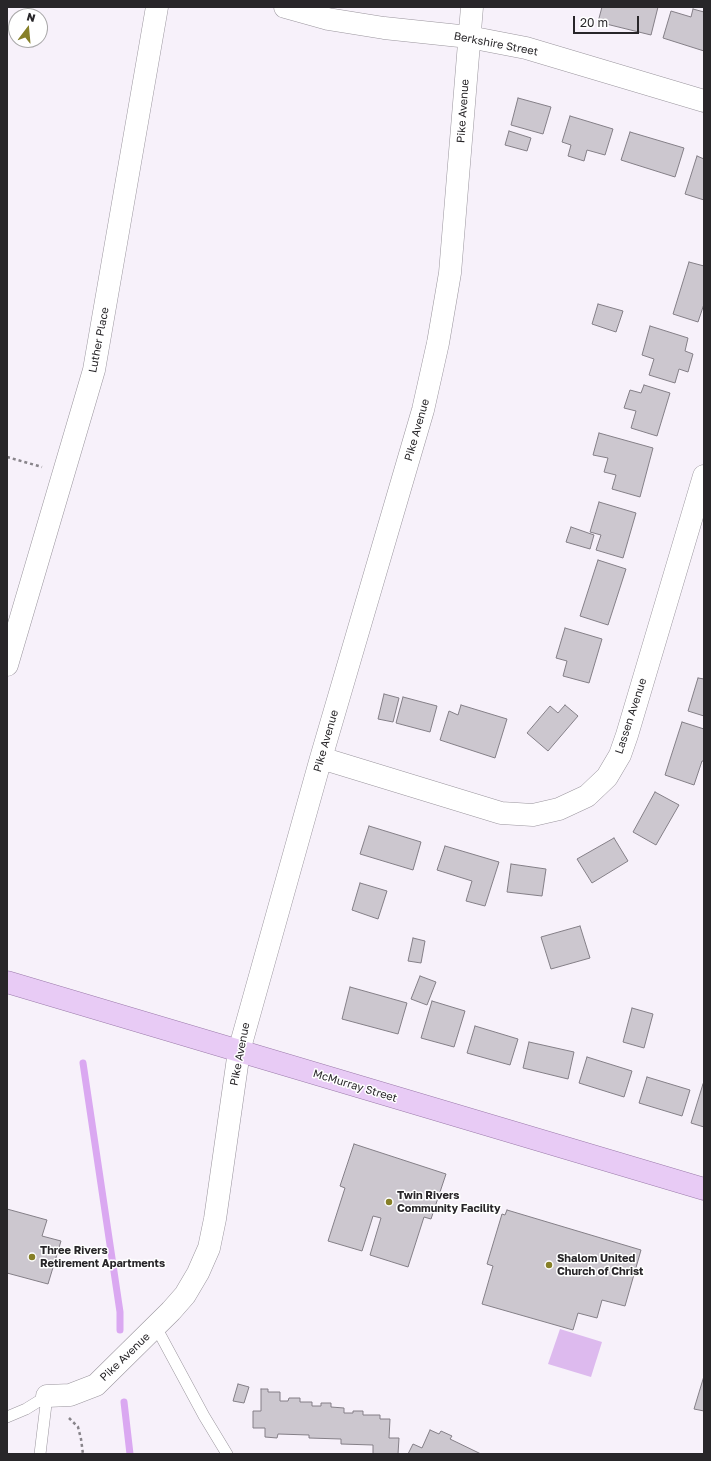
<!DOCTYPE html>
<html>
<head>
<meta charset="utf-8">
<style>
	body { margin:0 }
	#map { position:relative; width:711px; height:1461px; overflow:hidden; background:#f7f1fa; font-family:"Golos Text",sans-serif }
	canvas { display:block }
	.frame { position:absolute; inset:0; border:8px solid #282629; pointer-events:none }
	.north { position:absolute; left:8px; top:8px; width:40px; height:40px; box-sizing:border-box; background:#fff; border:1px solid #a9a8a9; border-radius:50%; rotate:16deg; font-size:11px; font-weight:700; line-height:16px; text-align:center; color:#282629 }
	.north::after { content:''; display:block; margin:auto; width:14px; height:18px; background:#867f27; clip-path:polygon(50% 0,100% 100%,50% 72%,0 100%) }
	.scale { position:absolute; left:573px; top:16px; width:66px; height:18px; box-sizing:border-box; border:2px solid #282629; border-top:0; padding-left:5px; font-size:12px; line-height:14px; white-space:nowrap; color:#282629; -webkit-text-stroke:3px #fff; paint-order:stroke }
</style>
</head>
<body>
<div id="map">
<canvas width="711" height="1461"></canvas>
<div class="frame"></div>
<div class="north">N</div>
<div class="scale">20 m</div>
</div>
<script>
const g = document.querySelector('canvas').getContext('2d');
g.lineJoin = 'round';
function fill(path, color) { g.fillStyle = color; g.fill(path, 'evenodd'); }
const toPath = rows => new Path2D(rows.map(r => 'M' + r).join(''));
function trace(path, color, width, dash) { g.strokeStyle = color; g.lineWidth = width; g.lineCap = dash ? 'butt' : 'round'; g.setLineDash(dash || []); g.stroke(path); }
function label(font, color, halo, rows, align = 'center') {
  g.font = font + ' "Golos Text",sans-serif'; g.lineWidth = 3; g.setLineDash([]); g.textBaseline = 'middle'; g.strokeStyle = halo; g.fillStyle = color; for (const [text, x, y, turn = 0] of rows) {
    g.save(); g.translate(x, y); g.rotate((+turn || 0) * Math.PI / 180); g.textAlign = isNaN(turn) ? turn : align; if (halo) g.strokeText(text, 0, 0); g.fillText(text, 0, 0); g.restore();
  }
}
const green = toPath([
	[560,1329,602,1342,591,1377,548,1364]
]);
const stream = toPath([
	[83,1063,120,1312,120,1330],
	[124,1402,130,1454]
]);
const building = toPath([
	[602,7,658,7,651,35,598,22,602,7],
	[693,9,704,12,704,51,663,38,671,11,691,17,693,9],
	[518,98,551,107,543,134,511,125,518,98],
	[570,116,613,129,605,155,587,150,584,161,568,156,571,145,562,142,570,116],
	[509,131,531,138,527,151,505,145,509,131],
	[630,132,684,148,675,177,621,160,630,132],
	[697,156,704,159,704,200,685,194,697,156],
	[689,262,704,266,704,304,698,322,673,314,689,262],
	[598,304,623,311,616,332,592,324,598,304],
	[650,326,688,338,685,351,693,354,688,372,679,369,675,383,649,375,654,359,642,355,650,326],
	[644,385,670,393,657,436,631,428,636,411,624,408,630,390,641,393,644,385],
	[599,433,653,448,640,497,612,489,616,475,604,472,608,458,593,455,599,433],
	[599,502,636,513,623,558,596,550,601,535,590,532,599,502],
	[571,527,594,535,590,549,566,542,571,527],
	[598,560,626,569,608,625,580,616,598,560],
	[565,628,602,639,589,683,563,676,567,661,556,658,565,628],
	[698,678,704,679,704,716,688,711,698,678],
	[384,694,399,698,393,722,378,719,384,694],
	[403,697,437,706,430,732,396,723,403,697],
	[461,705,507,719,495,758,440,740,449,711,458,715,461,705],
	[565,705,578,716,548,751,527,733,550,706,558,713,565,705],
	[682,722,704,729,704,761,702,761,694,785,665,775,682,722],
	[655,792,679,805,656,845,633,832,655,792],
	[369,826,421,842,413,870,360,854,369,826],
	[614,838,628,861,592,883,577,859,614,838],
	[445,846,499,862,485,906,466,901,472,881,437,870,445,846],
	[511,864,546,869,542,896,507,892,511,864],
	[360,883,387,891,378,919,352,910,360,883],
	[580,926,590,958,551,969,541,937,580,926],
	[413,938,425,941,421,963,408,961,413,938],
	[420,976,436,982,427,1005,411,999,420,976],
	[350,987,407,1003,398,1034,342,1019,350,987],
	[432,1001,465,1011,454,1047,421,1038,432,1001],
	[632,1008,653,1014,644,1048,623,1042,632,1008],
	[475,1026,518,1039,510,1065,467,1053,475,1026],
	[529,1042,574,1052,568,1079,523,1068,529,1042],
	[587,1057,632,1071,624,1097,579,1083,587,1057],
	[647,1077,690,1090,682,1116,639,1103,647,1077],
	[703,1084,704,1084,704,1127,691,1123,703,1084],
	[354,1144,446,1174,431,1219,424,1217,408,1267,370,1255,381,1218,373,1216,362,1251,328,1241,345,1188,340,1186,354,1144],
	[7,1209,47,1220,42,1236,61,1241,48,1284,7,1273,7,1209],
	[507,1210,641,1250,625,1306,602,1300,597,1318,578,1313,573,1330,482,1304,493,1266,487,1264,502,1214,505,1215,507,1210],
	[704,1376,704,1411,694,1409,704,1376],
	[238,1384,249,1387,244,1403,233,1401,238,1384],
	[261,1389,268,1389,268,1392,280,1392,280,1401,288,1401,289,1398,300,1398,300,1402,312,1402,312,1406,321,1406,321,1403,331,1403,331,1407,344,1408,344,1413,353,1413,353,1411,363,1411,363,1415,380,1415,380,1419,390,1419,389,1438,399,1438,398,1454,373,1454,373,1445,341,1444,341,1439,309,1438,309,1435,278,1434,277,1438,265,1437,265,1428,253,1428,253,1411,261,1411,261,1389],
	[430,1430,439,1434,441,1431,452,1436,450,1439,481,1454,408,1454,413,1444,422,1448,430,1430]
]);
const path = toPath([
	[7,457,42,467],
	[69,1418,78,1427,81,1439,83,1454]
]);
const lane = toPath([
	[156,1327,204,1416,227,1454],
	[7,1417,26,1409,47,1396],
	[40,1454,47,1396]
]);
const street = toPath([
	[285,7,328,19,384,28,469,37,526,48,704,101],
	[7,665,94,370,157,7],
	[321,758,501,813,533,815,559,809,587,796,607,777,620,755,627,735,704,476],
	[47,1396,70,1395,96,1385,171,1311,185,1295,198,1273,209,1248,215,1219,239,1051,321,758,423,410,438,343,450,273,472,7]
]);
const primary = toPath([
	[7,982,704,1189]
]);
const markers = [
	[389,1202,4,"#867f27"],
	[32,1257,4,"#867f27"],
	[549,1265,4,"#867f27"]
];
const streetNames = [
	["Berkshire Street",496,44,11],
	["Pike Avenue",463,111,-86],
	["Luther Place",99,340,-79],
	["Pike Avenue",417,430,-74],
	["Lassen Avenue",631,716,-72],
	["Pike Avenue",326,741,-74],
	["Pike Avenue",240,1054,-79],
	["McMurray Street",355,1086,17],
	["Pike Avenue",125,1357,-44]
];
const poiNames = [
	["Twin Rivers",397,1196],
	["Community Facility",397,1209],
	["Three Rivers",40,1251],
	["Retirement Apartments",40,1264],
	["Shalom United",557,1259],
	["Church of Christ",557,1272]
];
fill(green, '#ddbaee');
trace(stream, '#daa8f1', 7);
fill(building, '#ccc7cf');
trace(building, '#847f87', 1);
trace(lane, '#9a959d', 12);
trace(street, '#9a959d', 23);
trace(primary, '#9b7baa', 23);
trace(path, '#88848a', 2.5, [3, 3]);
trace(lane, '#fff', 11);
trace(street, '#fff', 22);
trace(primary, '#e8cbf5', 22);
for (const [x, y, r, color] of markers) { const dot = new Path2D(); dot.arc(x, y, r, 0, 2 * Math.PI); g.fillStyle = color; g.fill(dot); trace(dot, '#fff', 1.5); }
label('11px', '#282629', '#fff', streetNames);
label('bold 11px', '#282629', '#fff', poiNames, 'left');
</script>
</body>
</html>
